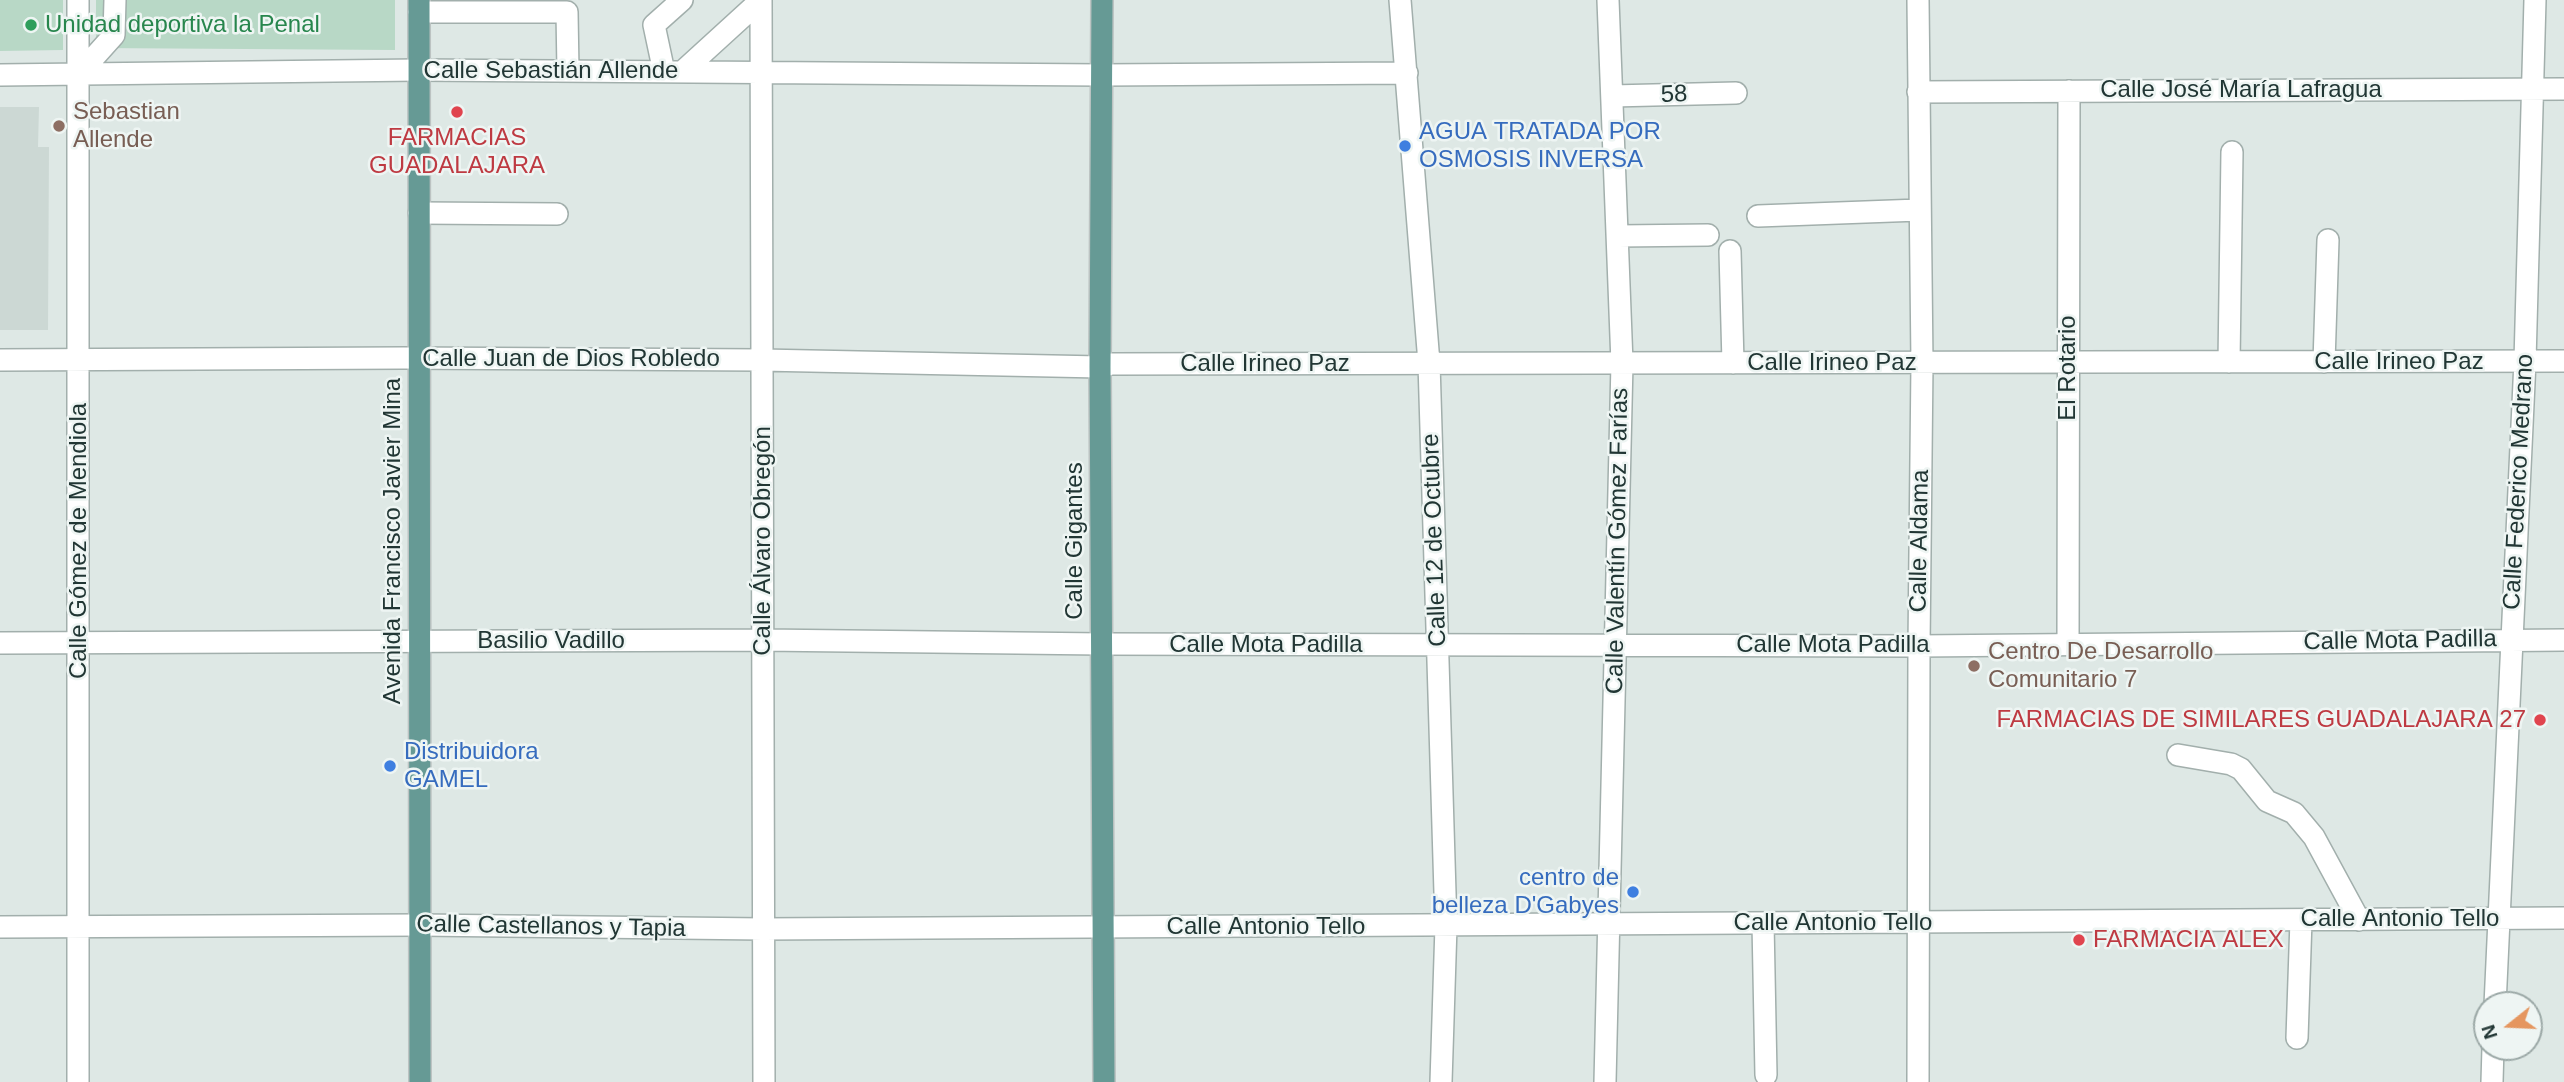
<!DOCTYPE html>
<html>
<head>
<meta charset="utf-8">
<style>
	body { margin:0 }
	#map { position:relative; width:2564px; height:1082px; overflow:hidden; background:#dee8e5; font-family:Helvetica,sans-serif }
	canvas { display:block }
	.north { position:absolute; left:2473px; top:991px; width:70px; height:70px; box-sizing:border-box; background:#eef5f3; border:2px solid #9ca9a7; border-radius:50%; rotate:252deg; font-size:19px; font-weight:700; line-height:28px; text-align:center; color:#213634 }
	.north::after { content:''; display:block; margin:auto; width:24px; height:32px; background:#e5965f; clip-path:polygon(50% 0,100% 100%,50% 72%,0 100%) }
</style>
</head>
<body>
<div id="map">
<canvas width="2564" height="1082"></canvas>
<div class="north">N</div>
</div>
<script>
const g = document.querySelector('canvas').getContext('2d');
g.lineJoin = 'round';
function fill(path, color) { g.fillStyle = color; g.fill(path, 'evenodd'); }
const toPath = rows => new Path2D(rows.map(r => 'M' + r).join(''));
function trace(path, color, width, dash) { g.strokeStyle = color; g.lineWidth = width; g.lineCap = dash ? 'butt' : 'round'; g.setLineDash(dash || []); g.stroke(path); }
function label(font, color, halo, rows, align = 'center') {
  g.font = font + ' Helvetica,sans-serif'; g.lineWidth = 5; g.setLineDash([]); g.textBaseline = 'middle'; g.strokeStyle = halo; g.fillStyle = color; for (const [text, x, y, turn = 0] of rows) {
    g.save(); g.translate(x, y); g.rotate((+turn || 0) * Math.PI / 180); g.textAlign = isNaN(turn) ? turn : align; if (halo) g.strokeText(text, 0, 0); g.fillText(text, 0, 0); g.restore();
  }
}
const built = toPath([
	[0,107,39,107,38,147,49,147,48,330,0,330]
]);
const green = toPath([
	[0,0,63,0,63,50,0,51],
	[96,0,395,0,395,50,96,48]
]);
const minor = toPath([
	[761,0,764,1082],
	[1400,0,1429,363,1446,926,1441,1082],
	[1918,0,1922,363,1919,646,1918,1082],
	[419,12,567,12,568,71],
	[664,72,654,25,682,0],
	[682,72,761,0],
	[79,74,114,35,115,0],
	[0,75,418,70,1102,75,1407,73],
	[1918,92,2564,89],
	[1612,96,1736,93],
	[419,213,557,214],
	[1758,216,1919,210],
	[1618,236,1708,235],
	[1730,251,1733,363],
	[0,360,403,358,762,360,1100,367,1111,364,2564,361],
	[2229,362,2232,152],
	[2324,362,2328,240],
	[0,643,763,640,1102,644,1919,646,2564,640],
	[2068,644,2069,91],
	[2178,755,2231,764,2241,769,2267,801,2294,813,2314,837,2359,920],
	[1763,923,1766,1075],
	[0,927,420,925,763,929,2564,918],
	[2495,1005,2525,361,2535,0],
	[2297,1038,2301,920],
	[78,1082,78,0],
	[1605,1082,1622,363,1608,0],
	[2492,1082,2493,1047]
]);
const major = toPath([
	[419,0,420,1082],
	[1102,0,1100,367,1104,1082]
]);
const markers = [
	[31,25,7,"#2e9e5b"],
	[457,112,7,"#e0444e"],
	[59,126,7,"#8d6e63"],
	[1405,146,7,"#3f7fe0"],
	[1974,666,7,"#8d6e63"],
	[2540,720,7,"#e0444e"],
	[390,766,7,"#3f7fe0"],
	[1633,892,7,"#3f7fe0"],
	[2079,940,7,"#e0444e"]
];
const leisureNames = [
	["Unidad deportiva la Penal",45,25]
];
const streetNames = [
	["Calle Sebastián Allende",551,71],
	["Calle José María Lafragua",2241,90],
	["58",1674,95,-2],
	["Calle Juan de Dios Robledo",571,359],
	["Calle Irineo Paz",2399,362],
	["Calle Irineo Paz",1832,363],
	["Calle Irineo Paz",1265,364],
	["El Rotario",2068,368,-90],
	["Calle Federico Medrano",2519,482,-87],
	["Calle 12 de Octubre",1435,540,-92],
	["Calle Gómez de Mendiola",79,541,-90],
	["Avenida Francisco Javier Mina",393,541,-90],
	["Calle Álvaro Obregón",763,541,-90],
	["Calle Gigantes",1075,541,-90],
	["Calle Valentín Gómez Farías",1618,541,-89],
	["Calle Aldama",1920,541,-89],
	["Basilio Vadillo",551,641],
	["Calle Mota Padilla",2400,641,-1],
	["Calle Mota Padilla",1266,645],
	["Calle Mota Padilla",1833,645],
	["Calle Antonio Tello",2400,919],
	["Calle Antonio Tello",1833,923],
	["Calle Castellanos y Tapia",551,927,1],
	["Calle Antonio Tello",1266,927]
];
const educationNames = [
	["Sebastian",73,112],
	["Allende",73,140],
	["Centro De Desarrollo",1988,652],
	["Comunitario 7",1988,680]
];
const shopNames = [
	["AGUA TRATADA POR",1419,132],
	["OSMOSIS INVERSA",1419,160],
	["Distribuidora",404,752],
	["GAMEL",404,780],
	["centro de",1619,878,"right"],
	["belleza D'Gabyes",1619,906,"right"]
];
const healthNames = [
	["FARMACIAS",457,138],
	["GUADALAJARA",457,166],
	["FARMACIAS DE SIMILARES GUADALAJARA 27",2526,720,"right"],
	["FARMACIA ALEX",2093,940,"left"]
];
fill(built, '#ccd8d4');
fill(green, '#b8d8c6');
trace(minor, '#a2afac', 24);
trace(major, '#bcc3c2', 24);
trace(minor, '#fff', 21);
trace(major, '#669a95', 21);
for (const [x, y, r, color] of markers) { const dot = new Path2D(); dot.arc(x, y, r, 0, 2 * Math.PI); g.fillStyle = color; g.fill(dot); trace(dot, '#eef5f3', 2.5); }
label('24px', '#27864d', '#eef5f3', leisureNames, 'left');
label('24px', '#213634', '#eef5f3', streetNames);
label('24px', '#785e54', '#eef5f3', educationNames, 'left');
label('24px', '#366cbe', '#eef5f3', shopNames, 'left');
label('24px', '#be3a42', '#eef5f3', healthNames);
</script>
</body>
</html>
